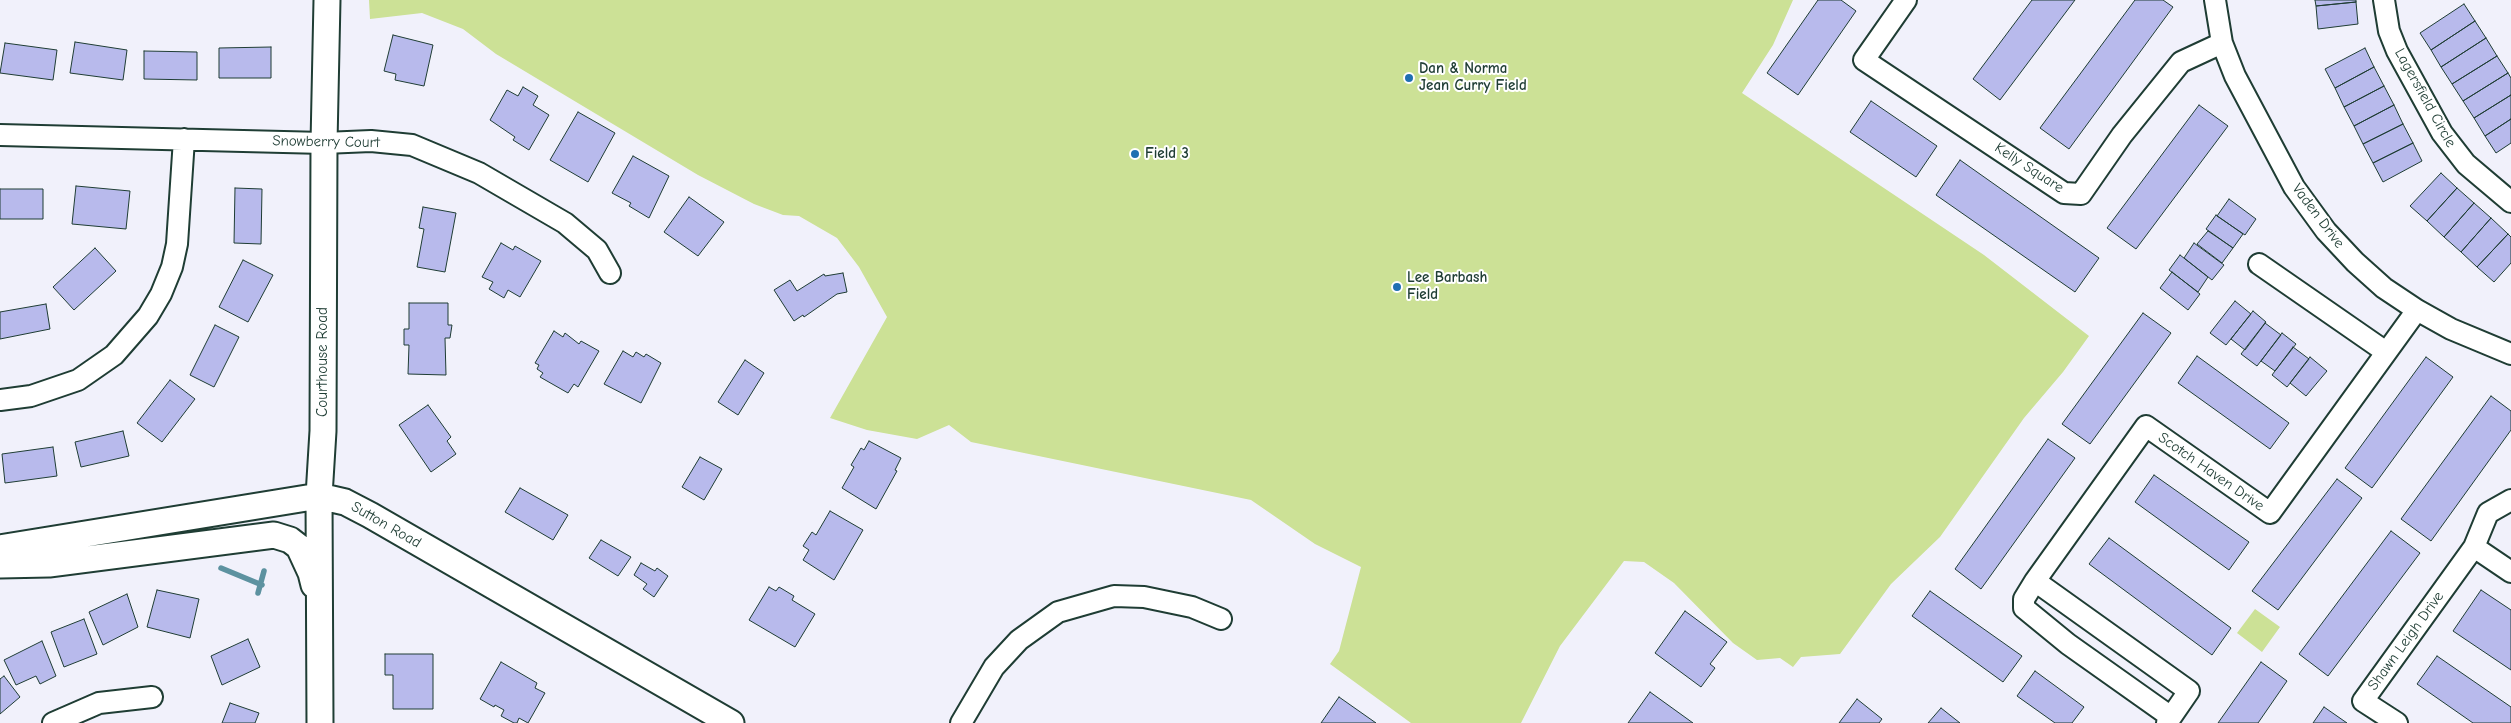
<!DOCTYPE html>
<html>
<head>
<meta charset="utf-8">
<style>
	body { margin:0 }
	canvas { display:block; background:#f1f1fb }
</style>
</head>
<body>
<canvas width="2511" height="723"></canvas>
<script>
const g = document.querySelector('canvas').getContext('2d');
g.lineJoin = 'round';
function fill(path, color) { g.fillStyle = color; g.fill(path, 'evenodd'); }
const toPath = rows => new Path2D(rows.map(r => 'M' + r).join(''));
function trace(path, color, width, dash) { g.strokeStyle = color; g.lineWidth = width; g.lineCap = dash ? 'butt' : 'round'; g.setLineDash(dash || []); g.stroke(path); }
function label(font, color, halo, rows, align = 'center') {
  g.font = font + ' "Comic Neue",sans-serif'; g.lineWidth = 4; g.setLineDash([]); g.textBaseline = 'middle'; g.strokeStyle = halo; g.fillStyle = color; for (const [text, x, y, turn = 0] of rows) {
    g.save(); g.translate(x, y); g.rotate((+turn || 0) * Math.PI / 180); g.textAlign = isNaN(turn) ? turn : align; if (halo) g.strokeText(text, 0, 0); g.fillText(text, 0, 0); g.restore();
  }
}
const green = toPath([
	[369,0,1793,0,1773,45,1742,93,1984,255,2089,336,2063,372,2024,418,1940,537,1891,584,1840,654,1801,657,1793,667,1780,658,1757,660,1733,643,1674,583,1644,562,1624,561,1560,646,1521,723,1411,723,1330,664,1339,651,1361,567,1315,544,1251,500,971,442,949,425,917,439,867,430,830,418,887,317,859,267,837,238,799,216,783,215,754,204,698,175,496,54,463,29,422,13,370,19],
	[2255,609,2280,627,2262,652,2237,633]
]);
const stream = toPath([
	[221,568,262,585],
	[258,593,264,571]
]);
const building = toPath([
	[1818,0,1841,0,1856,11,1798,95,1767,73,1818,0],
	[2032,0,2075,0,2000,100,1973,79,2032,0],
	[2135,0,2163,0,2173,7,2069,149,2040,128,2135,0],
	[2315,0,2356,0,2356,2,2316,6,2315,0],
	[2356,2,2358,24,2318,29,2316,6,2356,2],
	[2464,4,2475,21,2431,50,2420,33,2464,4],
	[2475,21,2486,38,2441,67,2431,50,2475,21],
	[393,35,433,45,424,86,395,80,396,74,384,71,393,35],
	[2486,38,2497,56,2452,84,2441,67,2486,38],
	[75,42,127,50,123,80,70,73,75,42],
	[5,43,57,50,53,80,0,73,5,43],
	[271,47,271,78,219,78,219,48,271,47],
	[2365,48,2374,67,2335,88,2325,69,2365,48],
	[144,51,197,52,197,80,144,79,144,51],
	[2497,56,2508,73,2463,101,2452,84,2497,56],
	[2374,67,2384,86,2344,107,2335,88,2374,67],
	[2508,73,2511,78,2511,95,2474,118,2463,101,2508,73],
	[2384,86,2394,105,2354,126,2344,107,2384,86],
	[523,87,538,96,533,105,549,115,529,150,513,140,515,137,490,120,507,90,518,96,523,87],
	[2511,95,2511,119,2485,136,2474,118,2511,95],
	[1871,101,1937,146,1916,177,1850,132,1871,101],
	[2199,105,2228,126,2136,249,2107,228,2199,105],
	[2394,105,2403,124,2363,144,2354,126,2394,105],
	[578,112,615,133,588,182,550,160,578,112],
	[2511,119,2511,143,2496,153,2485,136,2511,119],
	[2403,124,2413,143,2373,163,2363,144,2403,124],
	[2413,143,2422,161,2383,182,2373,163,2413,143],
	[633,156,669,176,649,218,629,206,631,203,612,193,633,156],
	[1960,160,2099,258,2075,292,1936,195,1960,160],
	[2441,173,2457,188,2427,221,2410,206,2441,173],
	[76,186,130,191,126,229,72,224,76,186],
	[235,188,262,189,261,244,234,243,235,188],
	[2457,188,2474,203,2444,237,2427,221,2457,188],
	[0,189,43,189,43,219,0,219,0,189],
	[689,197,724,222,698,256,664,232,689,197],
	[2229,199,2256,219,2245,235,2217,216,2229,199],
	[2474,203,2491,218,2461,252,2444,237,2474,203],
	[423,207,456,213,445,272,417,267,424,229,419,228,423,207],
	[2216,215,2243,234,2233,248,2206,229,2216,215],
	[2491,218,2508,234,2477,267,2461,252,2491,218],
	[2208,231,2233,248,2222,263,2197,244,2208,231],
	[2508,234,2511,237,2511,263,2494,282,2477,267,2508,234],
	[501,243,513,250,515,246,541,261,520,297,508,290,504,298,489,289,493,282,482,277,501,243],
	[2194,243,2224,265,2212,280,2184,258,2194,243],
	[95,248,116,271,74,310,53,287,95,248],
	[2180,255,2208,277,2198,292,2169,270,2180,255],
	[243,260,273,275,248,322,219,307,243,260],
	[2172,272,2200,294,2188,310,2160,288,2172,272],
	[843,273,847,292,837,294,804,317,803,315,794,321,774,290,790,280,797,291,824,274,825,276,843,273],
	[2235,301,2251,314,2226,345,2210,333,2235,301],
	[409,303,448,303,448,325,452,325,450,338,445,338,446,375,408,374,409,345,404,345,404,329,409,329,409,303],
	[46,304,50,329,0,339,0,312,46,304],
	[2253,311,2266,322,2245,350,2231,339,2253,311],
	[2143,313,2171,333,2090,444,2062,424,2143,313],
	[2265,323,2281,335,2257,366,2241,354,2265,323],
	[215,325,239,337,214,387,190,375,215,325],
	[554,331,563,337,565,333,579,344,581,341,599,351,578,387,574,384,568,393,540,377,543,373,537,369,539,365,535,363,554,331],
	[2282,333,2296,344,2275,371,2261,361,2282,333],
	[2293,347,2309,359,2287,387,2272,375,2293,347],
	[623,351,633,357,636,352,644,357,646,354,661,363,641,403,604,384,623,351],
	[2197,356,2289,423,2270,449,2178,383,2197,356],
	[2310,357,2327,371,2306,396,2290,383,2310,357],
	[2426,357,2453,377,2372,488,2345,468,2426,357],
	[745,360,764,373,738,415,718,402,745,360],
	[170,380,195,399,162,442,137,423,170,380],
	[2491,396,2511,411,2511,430,2431,541,2401,519,2491,396],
	[428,405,451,437,447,441,456,454,431,472,399,425,428,405],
	[123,431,129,456,81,467,75,442,123,431],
	[2048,439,2075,458,1981,589,1955,569,2048,439],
	[869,441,901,458,895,470,897,471,876,509,842,488,854,467,851,465,857,455,861,448,864,450,869,441],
	[53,447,57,476,5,483,2,454,53,447],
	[700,457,722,469,704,500,682,487,700,457],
	[2154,475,2249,542,2229,570,2135,502,2154,475],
	[2337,479,2362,498,2278,610,2252,591,2337,479],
	[520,488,568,515,553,540,505,512,520,488],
	[830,511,863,530,834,580,803,560,809,550,803,546,812,532,816,535,830,511],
	[2391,531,2420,553,2328,676,2299,654,2391,531],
	[2109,538,2231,628,2212,655,2089,564,2109,538],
	[601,540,631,557,618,576,589,558,601,540],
	[641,563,655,571,657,568,668,576,654,597,643,589,647,584,634,575,641,563],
	[769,587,776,591,779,587,794,596,792,600,815,614,795,647,749,620,769,587],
	[157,590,199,599,190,638,147,627,157,590],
	[2481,590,2511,610,2511,670,2453,631,2481,590],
	[1930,591,2022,656,2003,682,1912,616,1930,591],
	[127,594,138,627,103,645,89,612,127,594],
	[1685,611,1727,642,1710,664,1715,668,1701,687,1655,653,1685,611],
	[84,619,97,654,64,667,51,632,84,619],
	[248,639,260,667,222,685,211,656,248,639],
	[42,641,56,676,40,684,36,676,16,685,4,660,42,641],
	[385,654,433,654,433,709,393,709,393,675,385,675,385,654],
	[2437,656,2511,707,2511,723,2473,723,2417,684,2437,656],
	[501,662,537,683,535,688,545,693,528,723,519,718,517,723,514,723,501,716,504,710,495,705,494,707,480,699,501,662],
	[2261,662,2287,681,2258,723,2218,723,2261,662],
	[2035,671,2084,707,2072,723,2055,723,2017,696,2035,671],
	[4,676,20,697,0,714,0,679,4,676],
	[1650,692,1693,723,1628,723,1650,692],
	[1339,697,1376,723,1321,723,1339,697],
	[1857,699,1882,719,1879,723,1839,723,1857,699],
	[230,703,259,713,255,723,222,723,230,703],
	[2324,707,2347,723,2313,723,2324,707],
	[1941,708,1960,723,1928,723,1941,708]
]);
const minor = toPath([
	[1906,0,1864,60,2064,193,2081,194,2122,135,2181,62,2222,43],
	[2215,0,2222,43,2235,76,2294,187,2326,231,2355,262,2384,288,2417,310,2451,329,2511,354],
	[2384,0,2389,31,2397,51,2442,133,2466,164,2511,202],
	[0,135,324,143,371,141,412,145,479,173,565,223,597,250,610,273],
	[2259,264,2386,352],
	[0,400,31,396,78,380,114,355,148,316,161,294,172,267,177,244,184,139],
	[2511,500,2488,513,2474,547,2511,572],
	[2035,581,2024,599,2024,608,2068,644,2171,717],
	[53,723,99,703,152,697],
	[961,723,994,667,1019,640,1058,612,1114,596,1144,597,1192,607,1221,619],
	[2167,723,2189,691,2035,581,2146,426,2270,513,2417,310],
	[2397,723,2363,701,2474,547]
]);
const tertiary = toPath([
	[0,548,319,496,345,502,370,515,731,723],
	[0,565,49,564,274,535,290,540,299,547,311,573,314,585],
	[320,723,319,496,323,431,324,143,327,0]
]);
const markers = [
	[1409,78,5,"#1f6fb2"],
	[1135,154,5,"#1f6fb2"],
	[1397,287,5,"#1f6fb2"]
];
const poiNames = [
	["Dan & Norma",1419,69],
	["Jean Curry Field",1419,86],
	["Field 3",1145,154],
	["Lee Barbash",1407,278],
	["Field",1407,295]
];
const streetNames = [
	["Lagersfield Circle",2425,98,61],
	["Snowberry Court",326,142,1],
	["Kelly Square",2029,168,33],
	["Vaden Drive",2318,216,53],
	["Courthouse Road",323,362,-90],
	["Scotch Haven Drive",2211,472,35],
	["Sutton Road",386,525,30],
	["Shawn Leigh Drive",2406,641,-54]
];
fill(green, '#cce196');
trace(stream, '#5d92a0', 5.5);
fill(building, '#b8baec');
trace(building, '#1f3d34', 1);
trace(minor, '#1f3d34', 24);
trace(tertiary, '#1f3d34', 29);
trace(minor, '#fff', 20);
trace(tertiary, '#fff', 25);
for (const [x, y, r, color] of markers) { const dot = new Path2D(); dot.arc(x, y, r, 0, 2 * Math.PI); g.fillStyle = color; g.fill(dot); trace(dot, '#fff', 2); }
label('bold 15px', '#1f3d34', '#fff', poiNames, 'left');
label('15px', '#1f3d34', '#fff', streetNames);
</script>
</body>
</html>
